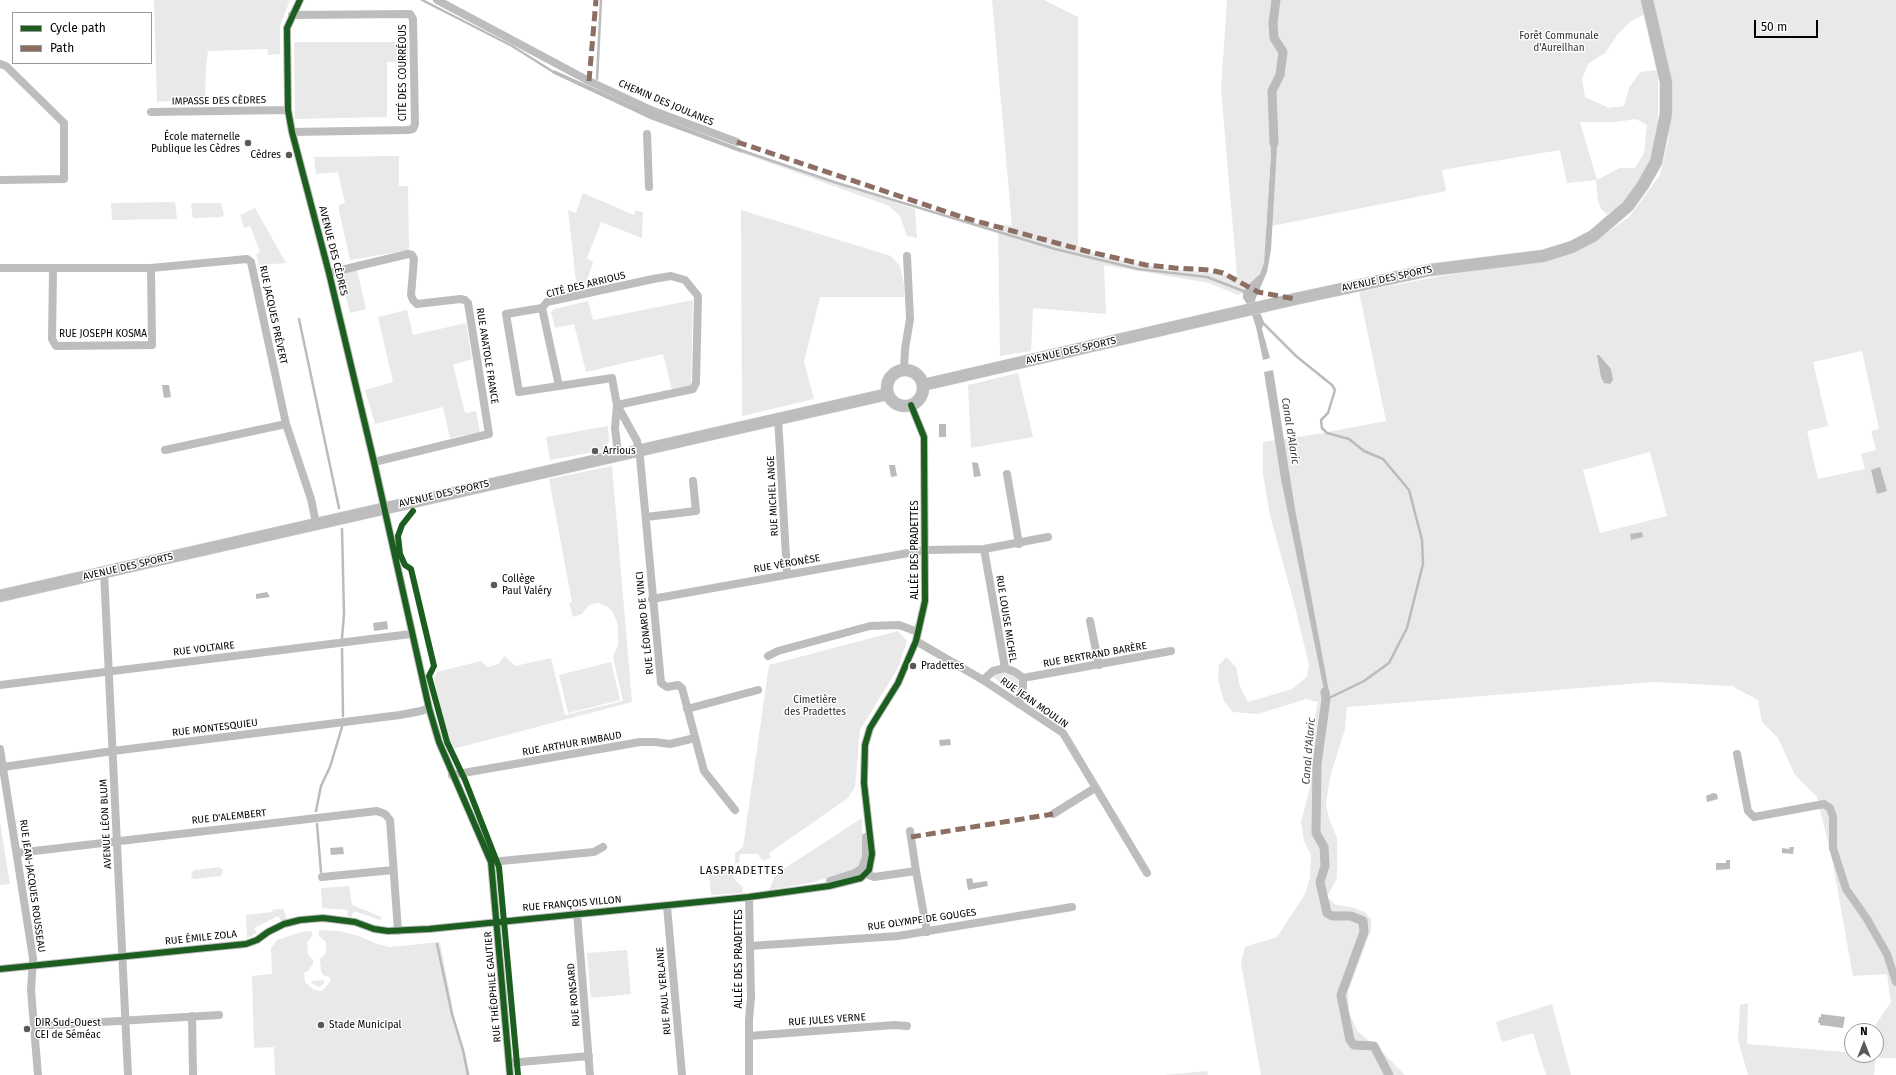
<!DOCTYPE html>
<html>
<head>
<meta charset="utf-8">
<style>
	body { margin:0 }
	#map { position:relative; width:1896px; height:1075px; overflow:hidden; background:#fff; font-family:"Fira Sans",sans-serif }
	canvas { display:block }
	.legend { position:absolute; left:12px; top:12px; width:140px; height:52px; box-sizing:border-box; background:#fff; border:1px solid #999; margin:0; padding:5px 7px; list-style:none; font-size:12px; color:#000 }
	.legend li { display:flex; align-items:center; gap:8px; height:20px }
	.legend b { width:20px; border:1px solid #999 }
	.north { position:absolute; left:1844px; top:1023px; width:40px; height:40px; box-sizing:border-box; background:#fff; border:1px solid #999; border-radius:50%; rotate:0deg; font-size:11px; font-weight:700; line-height:16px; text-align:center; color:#000 }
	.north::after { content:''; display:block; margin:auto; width:14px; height:18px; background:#595959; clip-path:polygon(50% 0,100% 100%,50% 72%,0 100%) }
	.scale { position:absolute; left:1754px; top:20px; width:64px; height:18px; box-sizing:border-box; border:2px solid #000; border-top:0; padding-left:5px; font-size:12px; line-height:14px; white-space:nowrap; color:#000; -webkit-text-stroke:3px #fff; paint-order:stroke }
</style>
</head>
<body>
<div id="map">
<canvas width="1896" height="1075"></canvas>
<ul class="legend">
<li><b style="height:5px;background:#1b5e20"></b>Cycle path</li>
<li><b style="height:5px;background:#8d6e63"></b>Path</li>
</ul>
<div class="north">N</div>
<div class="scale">50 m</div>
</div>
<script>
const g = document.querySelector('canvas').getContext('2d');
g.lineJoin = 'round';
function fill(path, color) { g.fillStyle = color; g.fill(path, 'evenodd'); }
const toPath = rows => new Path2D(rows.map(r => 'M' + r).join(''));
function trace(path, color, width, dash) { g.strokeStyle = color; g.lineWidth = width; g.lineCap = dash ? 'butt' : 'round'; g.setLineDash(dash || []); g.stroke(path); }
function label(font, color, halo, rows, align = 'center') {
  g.font = font + ' "Fira Sans",sans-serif'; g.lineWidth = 3; g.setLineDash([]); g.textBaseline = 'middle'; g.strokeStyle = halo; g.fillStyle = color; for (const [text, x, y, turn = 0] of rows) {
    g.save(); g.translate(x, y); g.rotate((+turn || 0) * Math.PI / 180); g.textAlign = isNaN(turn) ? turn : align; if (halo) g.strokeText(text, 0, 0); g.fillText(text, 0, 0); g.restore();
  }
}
const green = toPath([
	[154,0,290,0,280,26,280,54,268,55,267,49,208,51,206,68,205,99,157,102],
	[992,0,1044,0,1078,17,1078,246,1104,257,1162,268,1237,276,1221,89,1227,0,1644,0,1645,14,1630,22,1617,35,1605,53,1588,64,1582,79,1585,97,1609,108,1624,106,1629,88,1640,72,1658,70,1658,122,1648,171,1624,203,1607,214,1601,209,1598,200,1596,180,1567,183,1560,150,1442,170,1446,191,1272,226,1278,131,1270,132,1271,155,1264,263,1260,274,1245,288,1243,293,1238,295,1209,283,1104,265,1106,314,1033,308,1031,351,1000,356,998,224,1012,226],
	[1636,119,1647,125,1644,153,1635,168,1620,168,1597,180,1580,122,1616,122],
	[1653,0,1896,0,1896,1058,1876,1058,1874,1075,1748,1075,1738,1040,1740,1005,1748,1003,1747,1044,1845,1052,1852,1053,1852,1055,1876,1055,1876,1031,1875,1031,1876,1024,1891,1002,1887,974,1853,976,1832,859,1817,797,1795,775,1778,738,1762,722,1758,700,1732,686,1654,682,1347,707,1345,729,1330,777,1326,804,1329,819,1337,838,1337,878,1327,897,1336,905,1351,907,1365,912,1371,920,1371,930,1348,992,1349,1013,1358,1032,1379,1049,1405,1075,1261,1075,1241,963,1245,947,1277,937,1305,894,1310,878,1311,855,1304,841,1301,822,1310,787,1315,717,1318,702,1306,699,1258,714,1233,712,1224,701,1218,680,1219,665,1226,657,1236,667,1240,687,1248,702,1292,689,1307,677,1309,665,1294,603,1270,515,1263,474,1263,442,1317,434,1386,421,1359,292,1441,276,1513,265,1589,245,1629,217,1660,175,1669,136,1668,70],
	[1862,351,1879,429,1871,431,1876,450,1861,454,1865,469,1818,479,1807,431,1828,426,1813,362],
	[1650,452,1667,516,1600,533,1583,470],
	[294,42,408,42,408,62,387,62,387,117,295,119],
	[742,149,915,209,917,238,907,236,900,216,889,206,742,153],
	[399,156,399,186,408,186,409,250,350,260,339,211,339,205,345,203,338,172,316,174,314,157],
	[583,193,634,215,636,210,643,212,642,238,601,222,587,258,593,262,586,284,576,281,568,210,576,213],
	[175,202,177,219,112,220,111,203],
	[193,203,221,203,224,214,222,217,193,218,191,206],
	[255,208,286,263,259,265,256,254,260,252,250,226,244,228,240,215],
	[741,210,891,256,900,266,904,284,904,297,820,297,804,362,814,399,742,416],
	[357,270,366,309,350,313,340,273],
	[693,300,691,385,687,388,672,390,663,354,586,372,574,324,555,328,551,312,554,309,588,301,593,320],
	[407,310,413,335,466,323,472,359,453,365,465,413,476,411,480,432,450,438,443,407,375,424,365,390,393,382,378,317],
	[1018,373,1033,437,971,448,968,385],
	[608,426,609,441,605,450,550,460,546,437],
	[612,466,632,702,453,749,448,738,434,680,437,672,481,661,488,667,499,664,502,658,505,656,515,666,551,658,565,715,623,701,613,657,618,645,618,633,617,622,612,611,606,606,598,603,589,605,582,614,573,617,569,603,572,602,549,479],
	[898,631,907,641,898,668,860,730,855,787,848,798,769,853,771,857,764,861,759,857,759,854,740,854,739,863,735,863,735,853,743,847,769,665],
	[611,662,620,700,568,713,559,675],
	[1009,672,1018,680,1020,685,1019,692,1009,690,992,676,996,673],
	[862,818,863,858,860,867,853,871,809,883,769,890,776,874],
	[0,822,10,884,0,885],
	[708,866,732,867,733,876,736,881,743,887,742,893,711,895],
	[219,867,223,870,221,876,195,879,192,878,191,874,194,870],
	[349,886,352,905,382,917,380,920,354,911,351,917,347,916,348,910,322,908,321,888],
	[283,909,287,919,282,922,278,916,254,928,257,933,247,938,246,915,273,912,272,910],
	[319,930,339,931,359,936,377,944,390,947,440,942,456,1026,466,1056,470,1075,275,1075,274,1047,254,1048,252,976,272,974,271,948,277,940,301,932,312,931,312,936,307,942,308,954,313,960,313,964,307,972,304,972,305,982,314,990,322,991,330,982,331,978,323,975,321,971,320,959,326,953,326,942,319,936],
	[627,950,631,994,591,998,587,953],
	[324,980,324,984,319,987,311,983,312,981],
	[1552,1004,1571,1075,1546,1075,1533,1033,1502,1042,1496,1022],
	[1207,1071,1208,1075,1163,1075]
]);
const water = toPath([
	[554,70,654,115,742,149,742,153,650,119,552,73],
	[1278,131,1271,250,1267,272,1255,300,1264,322,1262,329,1270,358,1263,360,1256,327,1250,309,1243,298,1243,293,1246,287,1260,274,1264,263,1271,155,1270,132],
	[1597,355,1599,355,1611,369,1613,380,1610,384,1604,383,1601,377],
	[1273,370,1295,509,1330,697,1327,703,1323,701,1324,690,1281,479,1264,372],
	[162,385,169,385,171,397,164,398],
	[939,424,946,424,946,437,939,437],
	[972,462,978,463,981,476,974,477],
	[889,465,895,465,897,476,891,477],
	[1880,467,1887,491,1877,494,1871,470],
	[1642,532,1643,537,1631,540,1630,534],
	[267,592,270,597,256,599,256,594],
	[387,621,388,629,374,631,373,623],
	[950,739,951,745,940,746,939,740],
	[1713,793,1717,794,1718,799,1707,802,1706,796],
	[343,847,344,854,331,855,330,848],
	[1790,847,1794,847,1793,854,1782,853,1782,848,1789,849],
	[1726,860,1730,860,1730,869,1716,870,1716,863,1726,863],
	[972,878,973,883,987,881,988,886,968,890,966,879],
	[1821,1014,1845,1017,1843,1028,1820,1025,1820,1023,1818,1023,1819,1017,1821,1017]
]);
const stream = toPath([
	[422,0,512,46,555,73],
	[597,79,601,0],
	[740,150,834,182,1055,249,1138,269,1207,277,1246,292],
	[299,319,339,508],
	[1262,322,1296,356,1332,385,1335,390,1328,413,1321,420,1322,428,1327,433,1349,439,1364,451,1383,459,1409,490,1422,540,1423,564,1407,628,1389,663,1364,681,1329,698],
	[342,529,344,614,342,638],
	[342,649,343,716],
	[316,811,321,786,330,767,342,727],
	[317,824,321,872],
	[437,944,452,1014,463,1050,468,1075]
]);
const canal = toPath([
	[1274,143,1272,91,1280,75,1283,52,1274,38,1273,23,1276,0],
	[1325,692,1326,699,1317,764,1316,833,1324,847,1325,866,1320,882,1327,913,1332,916,1351,916,1363,921,1364,932,1341,995,1350,1040,1354,1045,1374,1046,1389,1075]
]);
const minor = toPath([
	[300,0,287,28,288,110,292,132,329,273,374,462,429,708,439,742,491,862,510,1075],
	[437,0,589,81,651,110,737,142],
	[0,64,6,66,64,123,64,179,0,180],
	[151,112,288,110],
	[292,132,408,130,413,129,415,124,413,19,410,14,292,15],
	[647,134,649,187],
	[0,268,151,268,247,259,251,262,286,424,311,499,316,523],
	[53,269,52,339,56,346,152,345,151,268],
	[329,273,408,254,412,255,414,259,411,295,413,300,417,304,460,299,465,300,468,303,489,434,374,462],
	[542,308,506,314,519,392,559,386],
	[904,370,905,349,910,319,907,256],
	[617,405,693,389,696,383,698,296,685,280,671,276,653,279,547,302,542,308,559,386,612,378,617,405,637,441,640,457,661,683,667,687,678,685,682,688,704,771,735,810],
	[617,405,615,428,618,454],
	[778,417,787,574],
	[165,450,286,424],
	[1007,474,1019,544],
	[646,517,696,511,693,481],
	[104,572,128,1075],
	[652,599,925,550,984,549,1048,537],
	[1090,621,1099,665],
	[916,641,983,680,1063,733,1147,873],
	[768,656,778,651,870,626,899,625,918,632],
	[1005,668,1015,672,1023,678,1171,651],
	[983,680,993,671,1005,668,984,549],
	[0,685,411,634],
	[1019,704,1023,687,1023,678],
	[687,709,758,690],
	[0,749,33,958,31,990,38,1075],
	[1737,754,1748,811,1754,817,1824,804,1830,808,1833,817,1833,848,1846,889,1867,919,1887,954,1896,982],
	[3,767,113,751,400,715,421,711,429,708],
	[452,775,640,742,655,742,670,744,695,738],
	[1053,814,1095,788],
	[910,831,916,871],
	[17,853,377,811,385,814,390,820,398,931],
	[491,862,594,852,603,847],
	[861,869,866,874,874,877,916,871,927,932],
	[322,877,393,870],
	[830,881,855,873,862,868,866,857,866,837],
	[749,897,751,997,749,1020,749,1075],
	[667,906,682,1075],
	[577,913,590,1075],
	[750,946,898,936,1072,907],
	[0,969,246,944,257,940,268,932,284,924,300,920,323,918,355,922,374,929,388,931,429,929,749,897,829,886,861,878,869,870,872,854,864,783,865,745,870,728,898,683,916,641,925,601,924,437,911,405],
	[192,1016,193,1075],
	[35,1026,219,1015],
	[749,1036,894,1025,907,1026],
	[509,1063,589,1056]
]);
const primary = toPath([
	'887 388a18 18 0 1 1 36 0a18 18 0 1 1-36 0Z',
	[923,385,1295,299,1430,270,1543,256,1572,247,1593,236,1628,206,1643,185,1656,162,1666,114,1666,82,1647,0],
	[0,596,888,394]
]);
const quiet = toPath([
	[589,81,596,0],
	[737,142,965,218,1086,251,1146,265,1175,268,1210,270,1223,273,1258,292,1295,299],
	[911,837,1053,814]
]);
const cycleway = toPath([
	[300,0,287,28,288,110,292,132,329,273,374,462,429,708,439,742,491,862,510,1075],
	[413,511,402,525,398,536,400,554,405,565,411,569,434,666,429,676,447,742,465,780,499,867,518,1075],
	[0,969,246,944,257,940,268,932,284,924,300,920,323,918,355,922,374,929,388,931,429,929,749,897,829,886,861,878,869,870,872,854,864,783,865,745,870,728,898,683,916,641,925,601,924,437,911,405]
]);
const markers = [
	[248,143,4,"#595959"],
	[289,155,4,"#595959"],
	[595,451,4,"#595959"],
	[494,585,4,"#595959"],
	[913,666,4,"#595959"],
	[321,1025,4,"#595959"],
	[27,1029,4,"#595959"]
];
const parkNames = [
	["Forêt Communale",1559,36],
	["d'Aureilhan",1559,48],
	["Cimetière",815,700],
	["des Pradettes",815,712]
];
const streetNames = [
	["CITÉ DES COURRÉOUS",403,73,-90],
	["IMPASSE DES CÈDRES",219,101,-1],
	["CHEMIN DES JOULANES",666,103,23],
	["AVENUE DES CÈDRES",333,251,76],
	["AVENUE DES SPORTS",1387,279,-12],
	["CITÉ DES ARRIOUS",586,285,-14],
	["RUE JACQUES PRÉVERT",273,315,78],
	["RUE JOSEPH KOSMA",103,334],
	["AVENUE DES SPORTS",1071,351,-13],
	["RUE ANATOLE FRANCE",487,356,81],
	["AVENUE DES SPORTS",444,494,-13],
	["RUE MICHEL ANGE",773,496,-93],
	["ALLÉE DES PRADETTES",915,550,-90],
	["RUE VÉRONÈSE",787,564,-10],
	["AVENUE DES SPORTS",128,567,-13],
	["RUE LOUISE MICHEL",1006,619,81],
	["RUE LÉONARD DE VINCI",645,623,-96],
	["RUE VOLTAIRE",204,649,-7],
	["RUE BERTRAND BARÈRE",1095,655,-10],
	["RUE JEAN MOULIN",1034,703,35],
	["RUE MONTESQUIEU",215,728,-7],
	["RUE ARTHUR RIMBAUD",572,744,-10],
	["RUE D'ALEMBERT",229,817,-6],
	["AVENUE LÉON BLUM",106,824,-93],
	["RUE JEAN-JACQUES ROUSSEAU",32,886,82],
	["RUE FRANÇOIS VILLON",572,904,-5],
	["RUE OLYMPE DE GOUGES",922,920,-8],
	["RUE ÉMILE ZOLA",201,938,-6],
	["ALLÉE DES PRADETTES",739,959,-90],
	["RUE THÉOPHILE GAUTIER",493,987,-95],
	["RUE PAUL VERLAINE",664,991,-95],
	["RUE RONSARD",574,995,-95],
	["RUE JULES VERNE",827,1020,-4]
];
const poiNames = [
	["École maternelle",240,137,"right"],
	["Publique les Cèdres",240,149,"right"],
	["Cèdres",281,155,"right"],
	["Arrious",603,451],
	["Collège",502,579],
	["Paul Valéry",502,591],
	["Pradettes",921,666],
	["DIR Sud-Ouest",35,1023],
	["CEI de Séméac",35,1035],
	["Stade Municipal",329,1025]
];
const waterNames = [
	["Canal d'Alaric",1290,431,81],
	["Canal d'Alaric",1309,751,-85]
];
const neighbourhoodNames = [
	["LASPRADETTES",742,871]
];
fill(green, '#e9e9e9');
fill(water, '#bbb');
trace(stream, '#bbb', 2.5);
trace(canal, '#bbb', 9);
trace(primary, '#dbdbdb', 13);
trace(minor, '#bdbdbd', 8);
trace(primary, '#bdbdbd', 12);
trace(quiet, '#8d6e63', 5, [10, 5]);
trace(cycleway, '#1b5e20', 6);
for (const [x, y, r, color] of markers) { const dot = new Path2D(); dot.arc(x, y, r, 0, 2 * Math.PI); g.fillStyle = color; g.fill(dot); trace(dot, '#fff', 1.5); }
label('10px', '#2e2e2e', '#fff', parkNames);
label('10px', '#000', '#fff', streetNames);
label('10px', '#000', '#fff', poiNames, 'left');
label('italic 11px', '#3f3f3f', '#fff', waterNames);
g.letterSpacing = '1px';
label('11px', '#000', '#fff', neighbourhoodNames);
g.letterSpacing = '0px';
</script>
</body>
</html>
